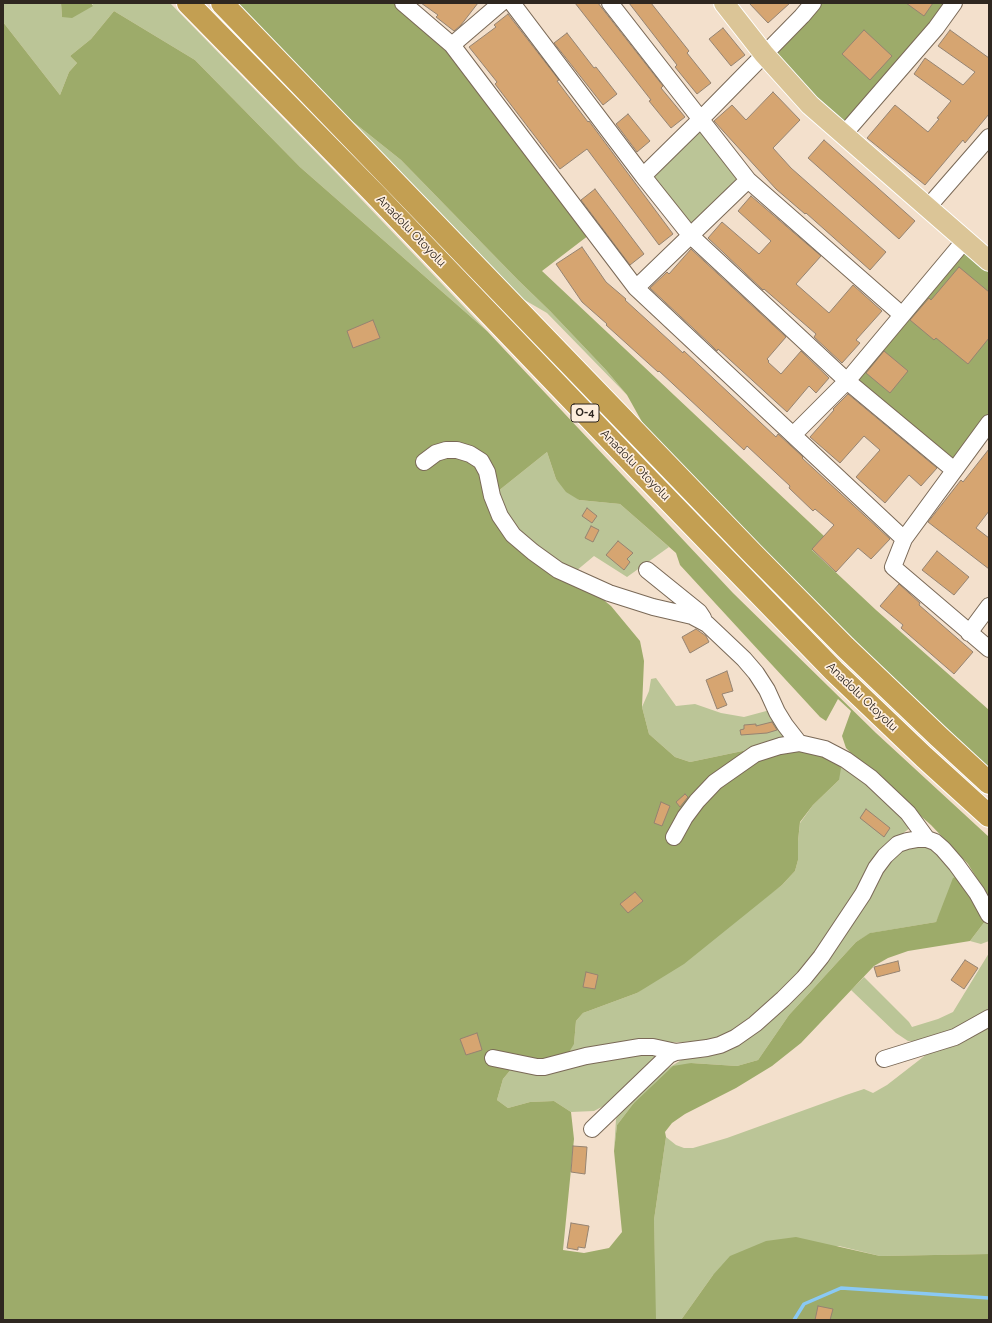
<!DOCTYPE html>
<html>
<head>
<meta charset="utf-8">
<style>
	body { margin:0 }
	#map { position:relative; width:992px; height:1323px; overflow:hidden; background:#f3e0cc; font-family:Raleway,sans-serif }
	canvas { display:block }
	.frame { position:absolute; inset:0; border:4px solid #2f2720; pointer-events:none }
</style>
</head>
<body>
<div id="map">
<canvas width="992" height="1323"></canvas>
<div class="frame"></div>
</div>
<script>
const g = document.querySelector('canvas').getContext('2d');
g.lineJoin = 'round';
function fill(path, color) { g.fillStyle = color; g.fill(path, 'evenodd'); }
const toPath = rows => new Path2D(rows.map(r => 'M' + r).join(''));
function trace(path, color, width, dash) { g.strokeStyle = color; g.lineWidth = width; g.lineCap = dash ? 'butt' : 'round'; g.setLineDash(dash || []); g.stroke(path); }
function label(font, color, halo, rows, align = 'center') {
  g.font = font + ' Raleway,sans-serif'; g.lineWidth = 3.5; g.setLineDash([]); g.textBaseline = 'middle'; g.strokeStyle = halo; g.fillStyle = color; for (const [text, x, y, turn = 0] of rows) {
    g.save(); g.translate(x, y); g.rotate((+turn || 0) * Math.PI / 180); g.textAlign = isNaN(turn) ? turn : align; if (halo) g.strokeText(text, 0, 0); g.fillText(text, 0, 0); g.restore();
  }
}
const green = toPath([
	[3,3,61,3,62,17,93,5,91,3,170,3,339,176,487,331,300,167,195,60,114,11,91,39,70,56,77,63,69,72,60,95,3,22],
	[327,101,401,160,518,280,550,311,606,370,627,395,547,313,516,295],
	[700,120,748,180,690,235,643,176],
	[547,452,556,479,579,500,620,504,669,547,627,577,594,556,570,576,533,552,492,496],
	[656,678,676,706,695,704,721,713,744,717,770,710,784,729,803,752,757,748,690,762,675,757,649,734,642,707,649,691,651,679],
	[835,761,864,774,909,819,910,828,890,843,830,936,784,991,732,1033,704,1041,661,1043,653,1062,613,1101,594,1111,571,1112,554,1101,530,1102,508,1108,497,1100,503,1079,517,1062,574,1044,576,1021,583,1013,637,993,782,885,795,871,798,860,798,841,800,823,813,805,839,780],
	[917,844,932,847,958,876,936,922,871,933,856,942,789,1015,758,1060,737,1066,691,1063,633,1104,617,1125,614,1151,616,1119,623,1107,665,1070,683,1059,706,1057,727,1051,749,1036,794,999,823,968,850,926,890,857,903,847],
	[986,920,989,924,989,941,981,944,970,941],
	[989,953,989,1011,940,1036,917,1041,908,1041,896,1033,851,990,864,977,909,1022,912,1027,938,1019,953,1012],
	[989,1028,989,1254,880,1256,839,1246,713,1275,681,1320,655,1320,654,1220,666,1137,676,1145,684,1148,693,1148,727,1138,846,1095,864,1089,873,1093,887,1085,927,1054]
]);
const forest = toPath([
	[61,3,91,3,93,6,72,18,62,17],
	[237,3,403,3,452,45,593,232,542,271,824,536,812,550,876,610,989,710,989,768,872,660,646,429,627,395,606,370,550,311,518,280,401,160,327,101],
	[813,3,954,3,844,134,764,54],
	[114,11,195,60,300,167,487,331,733,593,876,733,989,837,989,898,968,864,931,825,868,770,846,748,842,736,851,711,838,699,826,721,820,717,680,565,676,553,620,504,579,500,566,492,556,479,547,452,492,496,500,516,611,606,640,641,644,661,642,707,649,734,675,757,690,762,757,748,813,753,835,761,841,768,839,780,813,805,800,822,798,841,798,860,795,871,782,885,684,964,637,993,583,1013,576,1021,574,1044,569,1052,555,1060,517,1062,503,1079,497,1100,508,1108,530,1102,554,1101,571,1112,574,1139,563,1250,584,1253,609,1248,622,1232,614,1151,617,1125,633,1104,673,1066,691,1063,737,1066,758,1060,789,1015,856,942,870,933,936,922,953,878,958,876,986,920,970,941,908,951,888,958,874,966,801,1043,772,1066,736,1088,685,1114,672,1123,665,1132,666,1137,654,1220,656,1320,3,1320,3,22,60,95,69,72,77,63,70,56,91,39],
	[965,240,989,261,989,423,954,470,847,381],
	[796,1237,880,1256,989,1254,989,1320,681,1320,713,1275,730,1256,766,1241]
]);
const stream = toPath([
	[794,1320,804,1304,841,1288,989,1298]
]);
const building = toPath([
	[421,3,478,3,461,25,454,31,436,17,438,15,421,3],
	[575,3,598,3,663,86,661,88,685,117,671,128,649,101,651,100,575,3],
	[629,3,651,3,689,51,687,53,711,83,697,94,675,67,677,65,629,3],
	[749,3,790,3,768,23,749,3],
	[906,3,933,3,924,16,906,3],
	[508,14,559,80,557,81,588,122,589,121,673,234,659,245,587,149,560,169,495,84,497,82,469,47,496,27,494,25,508,14],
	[723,28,745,55,731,66,709,39,723,28],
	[864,30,892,56,870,80,842,54,864,30],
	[950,30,989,58,989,114,965,143,963,140,925,185,867,138,895,105,928,132,939,119,937,118,951,101,914,74,925,58,963,85,975,72,938,46,950,30],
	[567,33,594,68,596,67,617,94,603,105,554,43,567,33],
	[773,92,800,120,773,148,791,168,886,252,870,270,806,213,805,214,776,189,714,121,732,105,746,120,773,92],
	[628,114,650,141,637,152,616,124,628,114],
	[824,140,915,221,899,239,808,158,824,140],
	[595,189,644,254,630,265,581,200,595,189],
	[751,196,821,256,796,284,829,313,853,285,882,311,856,340,860,343,842,363,814,337,816,334,764,289,763,290,708,238,722,222,759,254,771,241,738,211,751,196],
	[582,247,606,282,626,299,625,300,683,353,684,351,776,437,778,434,803,457,802,458,890,539,871,559,858,548,836,572,812,549,834,525,815,509,813,511,789,488,790,486,747,446,744,450,659,371,658,372,606,325,607,324,582,302,556,264,582,247],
	[691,249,786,337,767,359,769,361,768,362,781,374,801,351,829,378,816,393,809,386,787,412,718,349,717,351,711,345,650,288,667,272,669,274,691,249],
	[959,267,989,292,989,338,968,364,936,338,934,340,910,320,929,298,931,300,959,267],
	[373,320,380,338,353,348,347,331,373,320],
	[884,351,908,371,890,393,866,373,884,351],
	[848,394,937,468,921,486,909,475,885,503,856,477,880,450,864,436,840,463,810,437,834,410,833,409,848,394],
	[989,449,989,511,976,528,989,538,989,569,928,522,961,480,963,482,989,449],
	[587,508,597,516,592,523,582,516,587,508],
	[591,526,599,530,593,542,585,538,591,526],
	[618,541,633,553,627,559,630,562,624,570,606,555,618,541],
	[937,551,969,577,954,595,922,570,937,551],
	[899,584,920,603,919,605,973,652,954,674,901,628,903,625,880,606,899,584],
	[696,629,706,636,709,642,690,653,682,637,696,629],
	[727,671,733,691,722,694,727,705,717,709,706,680,727,671],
	[772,722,777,730,767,733,741,735,740,730,744,729,744,725,756,724,756,726,772,722],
	[685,794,688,797,680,807,676,802,685,794],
	[661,802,670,806,662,826,654,823,661,802],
	[866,809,890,828,884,837,860,818,866,809],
	[635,892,643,901,628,913,620,904,635,892],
	[965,960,978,968,964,989,951,980,965,960],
	[898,961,900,971,877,977,874,967,898,961],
	[586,972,598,975,595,989,583,987,586,972],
	[477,1033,482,1050,466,1055,460,1039,477,1033],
	[573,1146,587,1147,585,1174,571,1172,573,1146],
	[571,1223,589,1226,585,1248,578,1247,578,1250,567,1248,571,1223],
	[818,1306,833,1309,830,1320,815,1320,818,1306]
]);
const minor = toPath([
	[403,3,452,45,636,288,904,539],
	[512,3,643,176,690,235,847,381,954,470],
	[610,3,748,180,902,315],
	[452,45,501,3],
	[844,134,936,28,954,3],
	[643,176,700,120,802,16,813,3],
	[928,207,989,137],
	[636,288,748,180],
	[989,423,904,539,893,567,989,649],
	[793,435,847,381,965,240],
	[424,462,436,453,446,450,457,450,470,454,481,461,487,472,492,496,500,516,513,535,533,552,558,570,609,593,653,607,692,616,707,624,744,659,756,673,767,690,777,712,785,725,799,743],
	[647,570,699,612,703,618],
	[969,633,989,606],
	[674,837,685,817,697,801,715,782,755,754,780,746,799,743,825,749,846,760,871,778,908,813,927,839],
	[493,1058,537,1067,544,1067,586,1056,640,1047,653,1047,676,1052],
	[884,1059,955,1037,989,1018],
	[592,1129,669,1055,676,1052,707,1048,720,1045,735,1038,755,1024,783,999,804,978,821,957,863,894,876,868,885,856,898,844,907,841,918,839,927,839,935,842,943,849,956,864,977,893,989,915]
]);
const major = toPath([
	[724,3,764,54,810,105,989,261]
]);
const highway = toPath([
	[188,3,373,192,641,472,834,671,924,757,989,816],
	[222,3,753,554,845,647,938,736,989,783]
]);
const shields = [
	[585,413,28]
];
const shieldNames = [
	["O-4",585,413]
];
const streetNames = [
	["Anadolu Otoyolu",411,231,46],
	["Anadolu Otoyolu",635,465,46],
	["Anadolu Otoyolu",862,697,44]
];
fill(green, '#bbc597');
fill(forest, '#9dab6a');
trace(stream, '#8ac9f4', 3.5);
fill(building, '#d6a571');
trace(building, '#958371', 1);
trace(minor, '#7a6957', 18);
trace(major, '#fff', 22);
trace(highway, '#fff', 24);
trace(minor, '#fff', 16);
trace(major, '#dbc597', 20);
trace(highway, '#c39f52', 22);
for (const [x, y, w] of shields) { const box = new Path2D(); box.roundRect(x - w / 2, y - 9, w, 18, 3); g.fillStyle = '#feeedd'; g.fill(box); trace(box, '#2f2720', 1); }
label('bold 11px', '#2f2720', null, shieldNames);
label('12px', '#2f2720', '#feeedd', streetNames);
</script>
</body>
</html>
